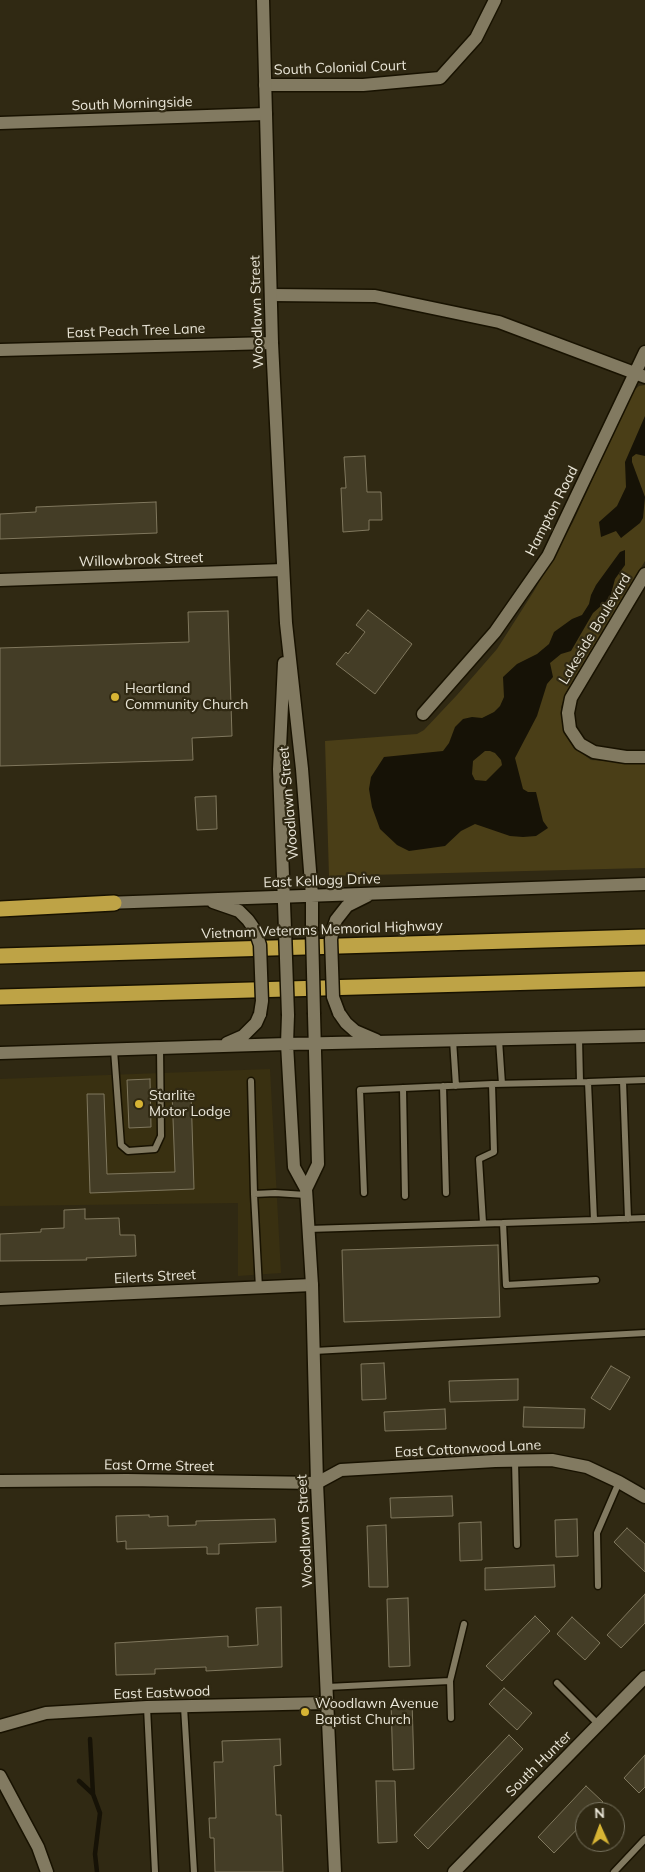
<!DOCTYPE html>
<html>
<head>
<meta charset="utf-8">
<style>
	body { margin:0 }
	#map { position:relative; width:645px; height:1872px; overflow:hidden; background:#302913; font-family:Mulish,sans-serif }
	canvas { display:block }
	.north { position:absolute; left:575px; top:1802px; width:50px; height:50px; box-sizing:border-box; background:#302913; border:1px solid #7a7562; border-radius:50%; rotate:358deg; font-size:14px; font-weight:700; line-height:20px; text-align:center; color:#eae6d8 }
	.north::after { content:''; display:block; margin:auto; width:18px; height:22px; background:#d7b434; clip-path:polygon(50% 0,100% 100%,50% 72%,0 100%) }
</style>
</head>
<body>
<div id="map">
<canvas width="645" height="1872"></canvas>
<div class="north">N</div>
</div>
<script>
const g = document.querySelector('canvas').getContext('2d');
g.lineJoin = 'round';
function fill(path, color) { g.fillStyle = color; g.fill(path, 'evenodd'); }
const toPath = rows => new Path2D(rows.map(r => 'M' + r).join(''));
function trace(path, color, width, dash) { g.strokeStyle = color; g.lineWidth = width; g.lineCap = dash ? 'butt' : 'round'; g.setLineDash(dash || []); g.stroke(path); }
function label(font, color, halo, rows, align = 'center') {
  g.font = font + ' Mulish,sans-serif'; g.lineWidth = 4.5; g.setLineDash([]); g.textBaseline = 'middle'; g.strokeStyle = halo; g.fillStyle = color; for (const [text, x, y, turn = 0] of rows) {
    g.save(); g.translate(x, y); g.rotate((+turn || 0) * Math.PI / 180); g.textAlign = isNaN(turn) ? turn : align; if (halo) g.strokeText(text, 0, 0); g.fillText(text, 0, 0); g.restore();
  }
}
const built = toPath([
	[270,1069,281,1273,238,1276,238,1203,0,1206,0,1079]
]);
const green = toPath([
	[645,385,645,561,566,693,561,707,567,736,577,750,591,760,645,763,645,868,329,876,325,741,417,734,424,730,457,695,497,649,534,591,573,522,633,391,639,386]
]);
const water = toPath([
	[645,416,645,456,636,454,632,457,632,462,645,497,643,518,640,523,621,538,616,531,601,537,599,522,617,506,626,487,625,462],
	[625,550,625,565,615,579,610,598,593,613,571,651,561,654,550,663,553,677,547,684,537,716,515,758,523,789,528,792,536,792,543,821,548,828,536,836,523,837,510,836,475,824,461,831,445,846,409,851,397,845,380,829,372,807,369,789,371,777,384,757,443,751,449,743,455,727,463,719,472,717,482,718,494,712,500,706,504,697,503,677,517,664,537,654,549,644,554,632,572,619,582,615,589,604,591,595,596,585,620,552],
	[485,751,490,751,495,753,501,760,502,765,486,781,475,780,472,774,473,761]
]);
const stream = toPath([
	[90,1739,93,1794],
	[79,1781,93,1794,100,1813,95,1854,97,1872]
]);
const building = toPath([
	[365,456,367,492,381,492,382,520,369,520,369,530,343,532,341,488,346,488,344,457,365,456],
	[156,502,157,533,0,539,0,514,36,512,36,507,156,502],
	[368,610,412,644,375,694,336,664,346,652,348,654,365,632,356,625,368,610],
	[228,611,232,736,192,738,193,760,0,766,0,648,189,642,188,612,228,611],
	[216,796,217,829,197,830,195,797,216,796],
	[150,1079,151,1127,129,1128,127,1080,150,1079],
	[191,1091,194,1189,90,1193,87,1094,104,1094,107,1174,175,1172,172,1092,191,1091],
	[85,1209,85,1219,119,1218,120,1235,135,1235,136,1256,86,1258,87,1260,0,1261,0,1234,41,1232,41,1229,64,1228,64,1210,85,1209],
	[498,1245,500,1317,344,1322,342,1250,498,1245],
	[384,1363,386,1399,362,1400,361,1364,384,1363],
	[611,1366,630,1377,610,1410,591,1398,611,1366],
	[518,1379,518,1400,450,1402,449,1381,518,1379],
	[524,1407,585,1409,584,1428,523,1427,524,1407],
	[445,1409,446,1429,385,1431,384,1412,445,1409],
	[452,1496,453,1516,391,1518,390,1498,452,1496],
	[149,1515,149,1517,168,1516,168,1526,196,1525,196,1521,275,1519,276,1542,219,1544,219,1554,207,1554,207,1547,126,1549,126,1541,117,1542,116,1516,149,1515],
	[577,1519,578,1556,556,1557,555,1520,577,1519],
	[481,1522,482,1560,460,1561,459,1523,481,1522],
	[386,1525,388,1587,369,1587,367,1526,386,1525],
	[627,1528,645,1544,645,1572,614,1542,627,1528],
	[554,1565,555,1587,485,1590,485,1568,554,1565],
	[645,1594,645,1623,621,1648,607,1635,645,1594],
	[408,1598,410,1666,389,1667,387,1599,408,1598],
	[281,1607,282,1667,206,1671,206,1667,155,1669,155,1674,116,1675,115,1643,228,1636,228,1647,258,1645,256,1608,281,1607],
	[535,1616,550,1631,502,1681,486,1666,535,1616],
	[572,1617,600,1643,585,1660,557,1634,572,1617],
	[504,1688,532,1713,517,1730,489,1704,504,1688],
	[412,1700,414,1769,393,1770,391,1701,412,1700],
	[509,1735,523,1749,428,1849,414,1835,509,1735],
	[280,1739,281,1765,274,1766,276,1815,281,1815,283,1872,215,1872,214,1838,210,1838,209,1818,216,1818,214,1762,223,1762,222,1741,280,1739],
	[645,1755,645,1787,639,1793,624,1778,645,1755],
	[376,1781,395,1781,397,1842,378,1843,376,1781],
	[586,1786,603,1802,593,1812,585,1812,585,1821,554,1853,538,1837,586,1786]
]);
const lane = toPath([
	[579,1038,580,1082],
	[453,1040,456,1086],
	[499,1040,502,1084],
	[114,1050,121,1145,128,1151,155,1149,161,1136,160,1048],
	[251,1081,254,1194,275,1193,306,1195],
	[623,1081,628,1219],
	[588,1082,645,1080],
	[492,1084,588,1082,594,1220,503,1223],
	[443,1086,446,1193],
	[403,1088,405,1196],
	[364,1193,360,1090,492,1084,494,1152,479,1159,483,1223],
	[254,1194,259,1288],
	[594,1220,645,1218],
	[308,1229,503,1223,506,1285,596,1280],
	[314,1351,645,1333],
	[515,1461,517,1545],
	[598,1586,597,1533,619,1482],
	[450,1681,464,1624],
	[557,1683,599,1725],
	[327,1687,450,1681,451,1718],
	[147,1707,155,1872],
	[184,1707,194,1872],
	[614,1872,645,1839]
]);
const street = toPath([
	[265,85,363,85,440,78,476,38,495,0],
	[0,123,266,114],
	[271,295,375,296,499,322,645,377],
	[0,350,272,343],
	[645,574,571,698,568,713,570,729,580,744,594,752,626,757,645,757],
	[0,580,283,570],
	[423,714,495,632,548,556,645,352],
	[0,1299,312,1285],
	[0,1481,127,1480,317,1483,341,1470,495,1461,552,1460,587,1467,619,1482,645,1497],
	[0,1726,46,1713,147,1707,328,1703],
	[0,1776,38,1847,47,1872],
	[454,1872,645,1677]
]);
const secondary = toPath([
	[263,0,272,343,286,623,302,769,312,896,312,930],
	[284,663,279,769,285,930],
	[213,902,239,911,248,920,255,930],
	[105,903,645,884],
	[333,929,336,920,347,906,367,896],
	[339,1013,346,1023,355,1031,376,1040],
	[288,1015,287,1044,294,1167,306,1189,312,1285,317,1483,335,1872],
	[227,1043,243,1036,256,1023,260,1014],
	[0,1053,287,1044,645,1036],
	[306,1189,318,1164,314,1014]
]);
const highway = toPath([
	[0,909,114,903],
	[0,956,645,937],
	[0,997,645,979]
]);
const secondaryBridge = toPath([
	[333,929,331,939,333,997,339,1013],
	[255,930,260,945,262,1001,260,1014],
	[285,930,288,1015],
	[312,930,314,1014]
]);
const markers = [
	[115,697,5,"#d7b434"],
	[139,1104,5,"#d7b434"],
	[305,1712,5,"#d7b434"]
];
const streetNames = [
	["South Colonial Court",340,68,-2],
	["South Morningside",132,104,-2],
	["Woodlawn Street",257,312,-92],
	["East Peach Tree Lane",136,331,-2],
	["Hampton Road",552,511,-63],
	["Willowbrook Street",141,560,-2],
	["Lakeside Boulevard",595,629,-59],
	["Woodlawn Street",289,803,-95],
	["East Kellogg Drive",322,881,-2],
	["Vietnam Veterans Memorial Highway",322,930,-2],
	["Eilerts Street",155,1277,-3],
	["East Cottonwood Lane",468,1449,-3],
	["East Orme Street",159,1466,1],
	["Woodlawn Street",305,1531,-93],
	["East Eastwood",162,1693,-2],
	["South Hunter",539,1764,-45]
];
const poiNames = [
	["Heartland",125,689],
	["Community Church",125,705],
	["Starlite",149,1096],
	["Motor Lodge",149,1112],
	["Woodlawn Avenue",315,1704],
	["Baptist Church",315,1720]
];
fill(built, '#393011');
fill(green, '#4a3e17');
fill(water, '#161206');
trace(stream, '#161206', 4.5);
fill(building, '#443d26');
trace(building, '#80785e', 1);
trace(lane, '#181200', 9);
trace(street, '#181200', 15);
trace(secondary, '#181200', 15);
trace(highway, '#181200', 18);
trace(lane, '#827a61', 6);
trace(street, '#827a61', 12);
trace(secondary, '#827a61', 12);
trace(highway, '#bea346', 15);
trace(secondaryBridge, '#181200', 15, []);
trace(secondaryBridge, '#827a61', 12);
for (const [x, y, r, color] of markers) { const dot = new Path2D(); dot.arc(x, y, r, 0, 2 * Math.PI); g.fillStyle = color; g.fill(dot); trace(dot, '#302913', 2); }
label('14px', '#eae6d8', '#302913', streetNames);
label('14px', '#eae6d8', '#302913', poiNames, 'left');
</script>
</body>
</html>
